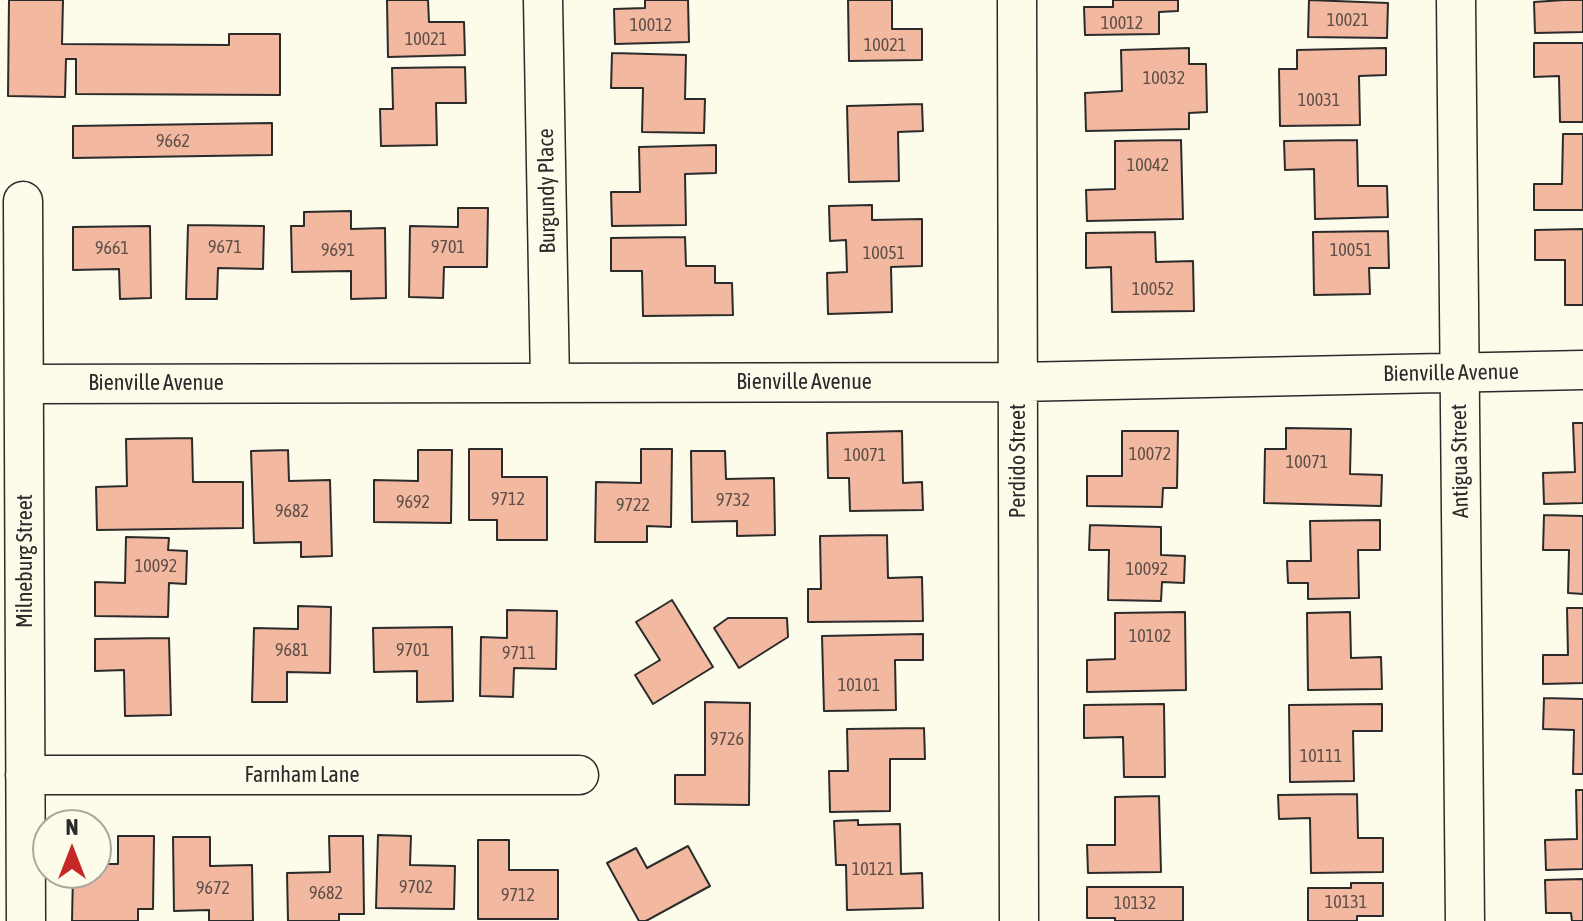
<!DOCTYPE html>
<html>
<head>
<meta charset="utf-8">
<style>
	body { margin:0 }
	#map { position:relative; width:1583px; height:921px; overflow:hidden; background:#fdfbea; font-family:"Asap Condensed",sans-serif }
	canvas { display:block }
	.north { position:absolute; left:32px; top:809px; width:80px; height:80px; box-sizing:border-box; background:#fdfbea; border:2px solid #a9a89e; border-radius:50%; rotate:0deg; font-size:22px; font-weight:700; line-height:32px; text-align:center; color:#2b2b2b }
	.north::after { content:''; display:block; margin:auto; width:28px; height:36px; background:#c62828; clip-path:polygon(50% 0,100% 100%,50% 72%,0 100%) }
</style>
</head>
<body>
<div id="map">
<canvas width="1583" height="921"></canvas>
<div class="north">N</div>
</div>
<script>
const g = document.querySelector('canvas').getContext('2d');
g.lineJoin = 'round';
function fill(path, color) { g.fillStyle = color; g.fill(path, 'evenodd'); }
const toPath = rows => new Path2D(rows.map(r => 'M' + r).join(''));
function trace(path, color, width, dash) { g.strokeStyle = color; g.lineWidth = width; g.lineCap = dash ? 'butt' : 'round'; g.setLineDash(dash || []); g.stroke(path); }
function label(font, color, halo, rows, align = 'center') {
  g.font = font + ' "Asap Condensed",sans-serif'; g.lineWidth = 6; g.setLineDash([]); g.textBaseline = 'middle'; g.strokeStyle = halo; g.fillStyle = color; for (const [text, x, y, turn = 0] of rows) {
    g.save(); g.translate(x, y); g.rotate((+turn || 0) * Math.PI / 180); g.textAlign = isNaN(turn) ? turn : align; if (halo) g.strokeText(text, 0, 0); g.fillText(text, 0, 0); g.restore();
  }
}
const building = toPath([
	[9,0,63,0,62,44,229,45,229,34,280,34,280,95,76,94,76,59,66,59,65,97,8,96,9,0],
	[387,0,428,0,429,22,464,22,465,55,388,57,387,0],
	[645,0,688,0,689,42,615,44,614,9,645,8,645,0],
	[848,0,892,0,892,29,922,29,922,60,849,61,848,0],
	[1113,0,1178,0,1178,11,1159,12,1159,34,1085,35,1084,7,1113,7,1113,0],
	[1309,0,1388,3,1387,38,1308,37,1309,0],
	[1564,0,1583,0,1583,32,1535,33,1534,2,1564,0],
	[1534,43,1583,43,1583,122,1560,122,1559,76,1534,77,1534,43],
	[1189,48,1189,64,1206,64,1207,112,1189,113,1189,129,1086,131,1085,93,1122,91,1121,50,1189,48],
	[1386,48,1386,75,1359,76,1360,125,1280,126,1279,69,1297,69,1297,50,1386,48],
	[612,53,686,55,685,99,705,99,704,133,642,132,643,88,611,88,612,53],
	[465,67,466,103,436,103,437,145,381,146,380,109,393,109,392,68,465,67],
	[922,104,923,131,898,132,899,181,849,182,847,106,922,104],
	[272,123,272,155,73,158,73,126,272,123],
	[1563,134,1583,134,1583,210,1534,210,1534,184,1562,184,1563,134],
	[1181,140,1183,219,1087,221,1086,190,1115,189,1115,141,1181,140],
	[1357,140,1358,186,1387,186,1388,217,1315,219,1314,169,1285,170,1284,141,1357,140],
	[716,145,716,173,685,174,686,225,612,226,611,192,640,192,639,147,716,145],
	[872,205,872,220,922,219,922,266,891,267,892,312,828,314,827,273,847,272,846,240,830,241,829,206,872,205],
	[458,208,488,208,487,267,444,267,443,298,409,297,410,226,458,227,458,208],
	[351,211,351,229,385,228,386,298,351,299,351,271,292,272,291,226,304,226,304,212,351,211],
	[188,225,264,226,263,269,218,268,217,299,186,299,188,225],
	[150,226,151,298,120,299,119,269,73,270,73,227,150,226],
	[1583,229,1583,305,1565,305,1565,260,1535,260,1535,230,1583,229],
	[1388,231,1389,268,1369,268,1370,294,1314,295,1313,232,1388,231],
	[1155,232,1156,262,1193,261,1194,311,1112,312,1111,267,1086,268,1086,233,1155,232],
	[685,237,686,266,715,266,715,283,732,283,733,315,643,316,642,271,611,271,611,238,685,237],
	[1573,423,1583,423,1583,503,1544,504,1543,473,1575,472,1573,423],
	[1286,428,1351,429,1350,474,1382,475,1381,506,1264,503,1265,449,1286,449,1286,428],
	[902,431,903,483,922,482,923,510,850,511,849,478,828,478,827,433,902,431],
	[1122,431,1178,431,1177,488,1163,488,1162,507,1087,506,1087,476,1122,476,1122,431],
	[192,438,193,482,243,482,243,528,97,530,96,487,127,486,126,439,192,438],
	[469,449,502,449,502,477,547,477,547,540,497,540,497,520,469,520,469,449],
	[641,449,672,449,671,527,647,526,647,542,595,542,596,482,641,483,641,449],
	[288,450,289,481,330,480,332,556,301,557,301,542,254,543,251,451,288,450],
	[418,450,452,450,451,523,374,522,374,480,418,481,418,450],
	[691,451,725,451,726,479,774,478,775,535,737,536,737,521,692,522,691,451],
	[1544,515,1583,516,1583,594,1568,593,1569,550,1543,550,1544,515],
	[1380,520,1380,550,1358,550,1359,598,1308,599,1308,583,1288,583,1287,561,1311,561,1310,521,1380,520],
	[1090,525,1161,527,1161,555,1185,556,1184,583,1162,582,1161,601,1108,600,1109,550,1089,550,1090,525],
	[887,535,888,578,922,577,923,621,808,622,808,589,821,589,820,536,887,535],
	[126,537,169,538,168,550,187,551,186,584,169,583,168,617,95,616,95,582,125,583,126,537],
	[672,600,713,667,653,704,635,675,660,660,636,622,672,600],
	[298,606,331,607,330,673,287,672,287,702,252,702,254,628,298,629,298,606],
	[1567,608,1583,608,1583,683,1543,684,1543,655,1568,655,1567,608],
	[507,610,557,611,556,669,514,668,513,697,480,696,481,637,507,638,507,610],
	[1185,612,1186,690,1087,692,1087,660,1115,659,1115,613,1185,612],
	[1350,612,1351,658,1381,657,1382,689,1308,690,1307,613,1350,612],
	[728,618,787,618,788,637,739,668,714,628,728,618],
	[452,627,453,701,417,702,417,671,374,672,373,628,452,627],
	[923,634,923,660,895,660,896,710,824,711,822,636,923,634],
	[169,638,171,715,125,716,124,670,95,671,95,639,169,638],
	[1544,698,1583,699,1583,774,1573,774,1574,730,1543,729,1544,698],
	[705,702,750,703,749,805,675,804,675,775,705,775,705,702],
	[1164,704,1165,777,1124,777,1123,737,1084,738,1084,705,1164,704],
	[1382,704,1382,731,1353,731,1354,781,1290,782,1289,705,1382,704],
	[924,728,925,759,890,759,890,811,830,812,829,771,848,771,847,729,924,728],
	[1576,790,1583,790,1583,869,1546,870,1545,840,1577,839,1576,790],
	[1357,794,1358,838,1383,838,1383,872,1311,873,1310,818,1279,819,1278,795,1357,794],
	[1159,796,1161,872,1088,873,1087,845,1115,845,1115,797,1159,796],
	[858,820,858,825,900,824,901,874,922,873,923,908,847,910,846,865,836,865,834,821,858,820],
	[378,835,411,836,410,865,455,866,454,909,376,908,378,835],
	[118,836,154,836,153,909,138,909,138,921,72,921,73,873,96,873,96,864,118,864,118,836],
	[329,836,363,836,364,914,339,914,339,921,288,921,287,873,330,872,329,836],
	[173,837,210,837,210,866,252,865,253,921,209,921,209,910,174,911,173,837],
	[478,840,509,840,509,870,558,870,558,919,478,919,478,840],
	[688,846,710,886,646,921,639,921,607,863,636,848,647,868,688,846],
	[1583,879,1583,921,1572,921,1571,913,1546,913,1545,880,1583,879],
	[1351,883,1383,883,1383,916,1357,916,1357,921,1308,921,1308,888,1351,888,1351,883],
	[1087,887,1183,887,1183,921,1115,921,1115,918,1087,918,1087,887]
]);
const minor = toPath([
	[543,0,550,383],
	[1017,0,1019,921],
	[1456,0,1465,921],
	[23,201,26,921],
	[24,384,1017,382,1583,370],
	[25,775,579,775]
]);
const numberNames = [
	["10021",1348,20],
	["10012",1122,23],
	["10012",651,25],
	["10021",426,39],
	["10021",885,45],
	["10032",1164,78],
	["10031",1319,100],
	["9662",173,141],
	["10042",1148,165],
	["9671",225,247],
	["9701",448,247],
	["9661",112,248],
	["9691",338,250],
	["10051",1351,250],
	["10051",884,253],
	["10052",1153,289],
	["10072",1150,454],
	["10071",865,455],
	["10071",1307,462],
	["9712",508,499],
	["9732",733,500],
	["9692",413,502],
	["9722",633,505],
	["9682",292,511],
	["10092",156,566],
	["10092",1147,569],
	["10102",1150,636],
	["9681",292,650],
	["9701",413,650],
	["9711",519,653],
	["10101",859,685],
	["9726",727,739],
	["10111",1321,756],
	["10121",873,869],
	["9702",416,887],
	["9672",213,888],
	["9682",326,893],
	["9712",518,895],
	["10131",1346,902],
	["10132",1135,903]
];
const streetNames = [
	["Burgundy Place",547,191,-91],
	["Bienville Avenue",1451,373,-1],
	["Bienville Avenue",804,382],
	["Bienville Avenue",156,383],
	["Perdido Street",1018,461,-90],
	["Antigua Street",1460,461,-91],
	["Milneburg Street",25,561,-90],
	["Farnham Lane",302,775]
];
fill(building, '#f2b8a0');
trace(building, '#2b2b2b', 2);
trace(minor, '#2b2b2b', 41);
trace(minor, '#fdfbea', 38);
label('18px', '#5d4e48', null, numberNames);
label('22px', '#2b2b2b', '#fdfbea', streetNames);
</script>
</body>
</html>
